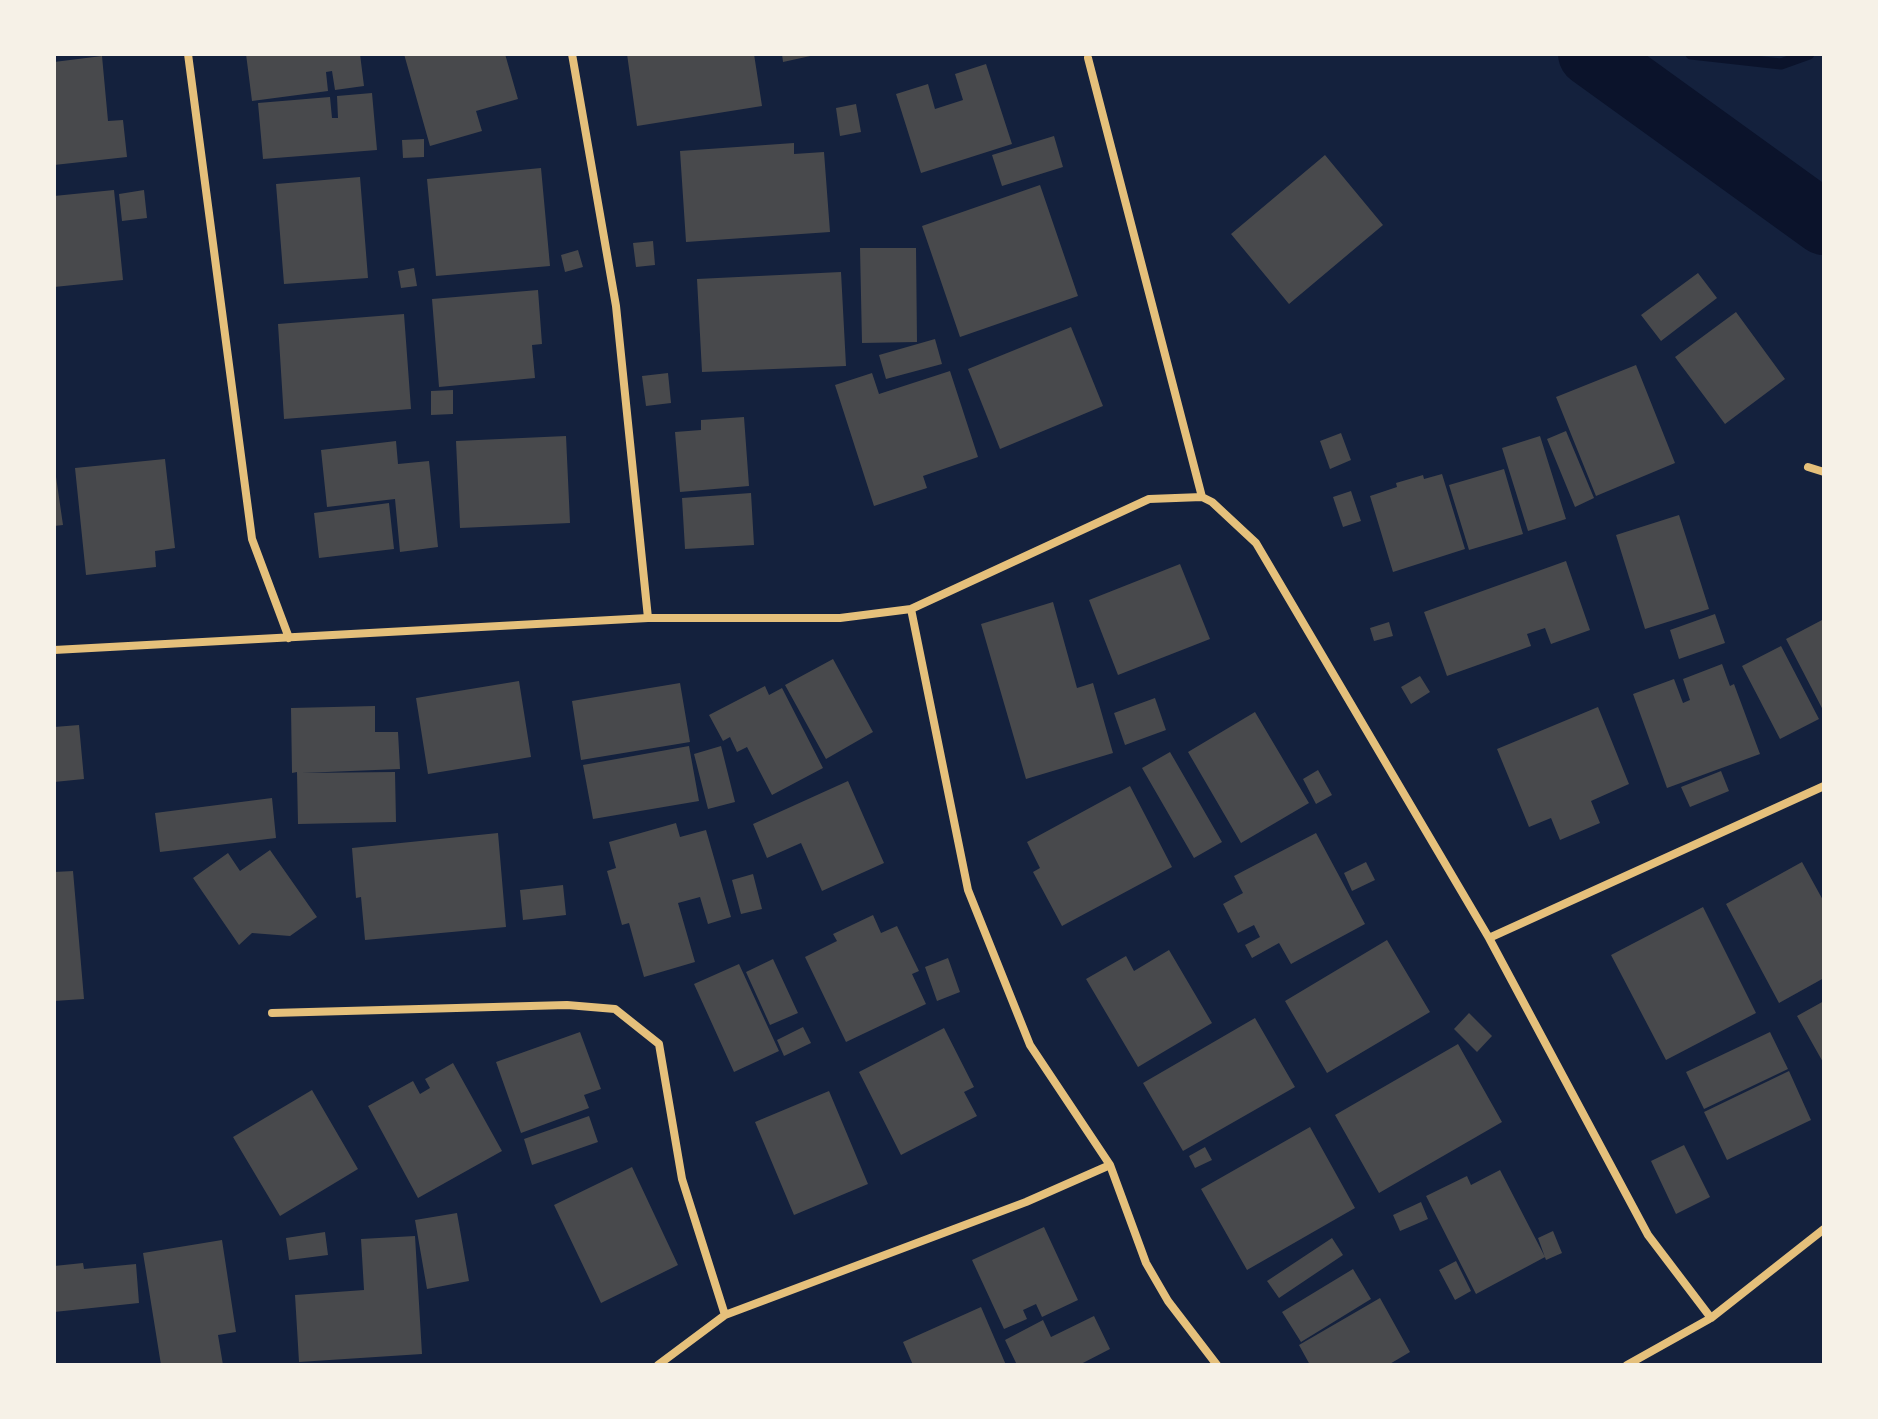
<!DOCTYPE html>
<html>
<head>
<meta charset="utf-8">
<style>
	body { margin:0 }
	#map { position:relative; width:1878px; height:1419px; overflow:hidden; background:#14213d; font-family:Barlow,sans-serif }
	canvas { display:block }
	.frame { position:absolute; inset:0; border:56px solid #f6f1e7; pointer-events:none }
</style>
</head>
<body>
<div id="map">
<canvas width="1878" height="1419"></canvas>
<div class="frame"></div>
</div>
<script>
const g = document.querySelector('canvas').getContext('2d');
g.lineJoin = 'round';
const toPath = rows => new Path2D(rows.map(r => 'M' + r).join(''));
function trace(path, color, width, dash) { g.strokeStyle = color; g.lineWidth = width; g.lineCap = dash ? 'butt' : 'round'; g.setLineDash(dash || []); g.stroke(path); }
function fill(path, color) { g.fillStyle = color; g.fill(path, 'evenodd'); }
const stream = toPath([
	[1691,54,1781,64,1809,54]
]);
const river = toPath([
	[1590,54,1824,223]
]);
const building = toPath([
	[246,54,360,54,364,86,335,90,332,71,326,72,328,91,252,101],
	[404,54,505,54,518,99,476,111,482,131,430,146],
	[627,54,754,54,762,106,637,126],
	[782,54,815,54,815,55,783,62],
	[102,56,108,121,123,120,127,157,54,165,54,62],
	[986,64,1012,144,921,173,896,94,928,84,935,109,963,100,955,74],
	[372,93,377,150,263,159,258,103,330,97,332,118,338,118,337,96],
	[856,104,861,132,840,136,836,108],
	[1054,136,1063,167,1002,186,992,155],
	[424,139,424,157,403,158,402,140],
	[794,143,794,154,824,152,830,232,686,242,680,151],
	[1325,155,1383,225,1289,304,1231,234],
	[541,168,550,266,436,276,427,179],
	[360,177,368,278,284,284,276,184],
	[1040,185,1078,296,960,337,922,226],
	[114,190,123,280,54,287,54,196],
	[144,190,147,218,122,221,119,194],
	[653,241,655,265,636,267,633,243],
	[860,248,916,248,917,342,862,343],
	[578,250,583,267,565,272,561,255],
	[414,268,417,286,401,288,398,271],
	[841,272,846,366,702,372,697,279],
	[1698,273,1717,298,1661,341,1641,315],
	[538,290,542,344,532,345,535,378,439,387,432,299],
	[1736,312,1785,379,1725,424,1675,357],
	[404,314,411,409,284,419,278,324],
	[1071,327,1103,406,1000,449,968,369],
	[935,339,942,364,886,379,879,355],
	[1636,365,1675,463,1596,496,1556,397],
	[950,371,978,457,923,476,927,488,874,506,835,385,872,373,879,394],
	[668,373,671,403,646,406,642,376],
	[453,390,453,414,431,415,431,391],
	[744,417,749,486,680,492,675,432,701,430,701,420],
	[1566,431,1594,498,1575,507,1547,439],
	[1341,433,1351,460,1330,469,1320,441],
	[566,436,570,523,460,528,456,441],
	[1540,436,1566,519,1528,531,1502,448],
	[396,441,398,464,429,461,438,547,400,552,395,499,327,507,321,450],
	[165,459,175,548,155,551,156,567,86,575,75,468],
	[54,463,63,525,54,526],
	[1504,469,1523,534,1469,550,1449,485],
	[1442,474,1465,549,1393,572,1370,496,1397,487,1396,483,1423,475,1424,479],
	[1351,491,1361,521,1343,527,1333,497],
	[751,493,754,545,685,549,682,498],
	[389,503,394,549,319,558,314,513],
	[1679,515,1709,609,1645,629,1616,535],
	[1566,561,1590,630,1551,644,1545,628,1527,634,1531,646,1447,676,1424,612],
	[1180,564,1210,639,1118,675,1089,600],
	[1053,602,1077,688,1093,683,1113,753,1026,779,981,624],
	[1715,614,1725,643,1679,659,1670,630],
	[1822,620,1824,624,1824,712,1786,639],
	[1389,622,1393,636,1374,641,1370,628],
	[1781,646,1819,719,1780,739,1742,666],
	[833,659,873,732,826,759,785,685],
	[1722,664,1730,686,1734,684,1760,754,1667,788,1633,694,1674,679,1683,703,1690,700,1683,679],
	[1420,676,1430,692,1411,704,1401,687],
	[519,681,531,757,428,774,416,698],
	[680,683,690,742,581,760,572,701],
	[765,686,769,695,782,688,823,768,772,795,747,747,737,752,730,737,723,741,709,715],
	[1155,698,1166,730,1125,745,1114,713],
	[375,706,375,732,398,732,400,769,302,773,395,772,396,822,298,824,297,772,292,773,291,708],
	[1598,707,1629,784,1591,801,1600,823,1560,840,1551,818,1529,827,1497,749],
	[1255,712,1309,803,1241,843,1188,752],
	[79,725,84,779,54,782,54,727],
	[689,746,699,801,593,819,583,765],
	[721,746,735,802,708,809,694,754],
	[1170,752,1222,842,1194,858,1142,768],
	[1318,770,1332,795,1316,804,1303,779],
	[1721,771,1729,791,1690,807,1681,787],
	[848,781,884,863,822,891,801,843,767,858,753,824],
	[1130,786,1172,867,1062,926,1033,872,1040,868,1027,842],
	[272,798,276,838,160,852,155,813],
	[676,823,680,837,706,830,731,917,708,924,700,897,678,903,695,962,644,977,629,923,622,925,607,871,616,868,609,842],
	[498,833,506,927,365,940,361,897,356,898,352,848],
	[1316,833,1365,924,1291,964,1279,943,1252,958,1245,945,1260,937,1254,925,1238,933,1223,904,1243,893,1234,876],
	[270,850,317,917,290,936,252,933,239,945,193,878,228,853,240,871],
	[1366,862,1375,880,1352,891,1344,873],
	[1802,862,1824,902,1824,978,1779,1003,1726,904],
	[73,871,84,999,54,1001,54,872],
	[753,874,762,909,741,914,732,880],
	[563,885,566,915,523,920,520,890],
	[1703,907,1756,1013,1666,1060,1611,955],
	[873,915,881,933,897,926,919,971,912,974,926,1004,846,1042,805,957,837,941,833,934],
	[1387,940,1430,1012,1327,1073,1285,1001],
	[1169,950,1212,1023,1138,1067,1086,979,1126,956,1134,971],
	[948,958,960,992,937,1001,925,967],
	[773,959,798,1013,770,1025,746,972],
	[739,964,779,1051,734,1072,694,984],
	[1824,1001,1824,1064,1797,1016],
	[1469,1013,1492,1036,1477,1052,1454,1029],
	[1255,1018,1295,1087,1183,1151,1143,1083],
	[803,1027,811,1043,784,1056,777,1040],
	[944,1028,974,1087,964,1092,977,1116,901,1155,859,1072],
	[580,1032,601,1089,584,1095,589,1108,521,1133,496,1062],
	[1770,1032,1788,1069,1704,1109,1686,1072],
	[1458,1044,1502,1122,1379,1193,1335,1115],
	[453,1063,502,1151,418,1198,368,1106,413,1081,420,1094,430,1088,425,1079],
	[1789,1071,1811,1120,1727,1160,1704,1112],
	[312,1090,358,1169,280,1216,233,1137],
	[829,1091,868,1184,794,1215,755,1122],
	[589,1116,598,1142,532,1165,524,1139],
	[1310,1127,1355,1208,1247,1270,1201,1189],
	[1684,1145,1710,1197,1676,1214,1651,1161],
	[1205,1147,1212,1160,1195,1168,1189,1156],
	[632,1167,678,1265,601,1303,554,1205],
	[1500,1170,1545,1257,1476,1294,1426,1196,1467,1176,1471,1185],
	[1421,1202,1428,1219,1400,1231,1393,1215],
	[457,1213,469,1281,427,1289,415,1220],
	[1044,1227,1078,1300,1042,1317,1036,1304,1023,1310,1027,1319,1004,1329,972,1260],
	[1553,1231,1562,1253,1546,1260,1538,1238],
	[325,1232,328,1255,289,1260,286,1238],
	[415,1236,422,1354,299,1362,295,1295,364,1290,361,1239],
	[1332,1238,1343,1255,1279,1298,1267,1281],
	[222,1240,236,1332,218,1335,223,1365,161,1365,143,1253],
	[1456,1261,1471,1291,1455,1300,1439,1270],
	[83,1263,84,1269,136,1264,139,1303,54,1312,54,1266],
	[1353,1269,1371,1299,1301,1342,1282,1312],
	[1380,1298,1410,1352,1388,1365,1310,1365,1299,1345],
	[981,1307,1006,1365,913,1365,903,1342],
	[1094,1316,1110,1349,1079,1365,1017,1365,1005,1340,1043,1320,1051,1337]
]);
const minor = toPath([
	[188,54,252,539,289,638],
	[572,54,616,306,648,618],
	[1088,58,1202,497],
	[1808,467,1824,472],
	[1202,497,1212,502,1256,543,1489,938,1648,1235,1711,1318],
	[911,609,968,890,1030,1045,1110,1165,1146,1263,1168,1301,1217,1365],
	[54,650,648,618,840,618,911,609,1149,499,1202,497],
	[1489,938,1824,786],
	[272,1013,567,1005,615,1009,659,1044,682,1179,725,1315],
	[658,1365,725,1315,1026,1202,1110,1165],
	[1627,1365,1711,1318,1824,1229]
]);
trace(stream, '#0b132b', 11);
trace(river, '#0b132b', 64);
fill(building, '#48494c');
trace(minor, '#e5c07b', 8);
</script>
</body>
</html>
